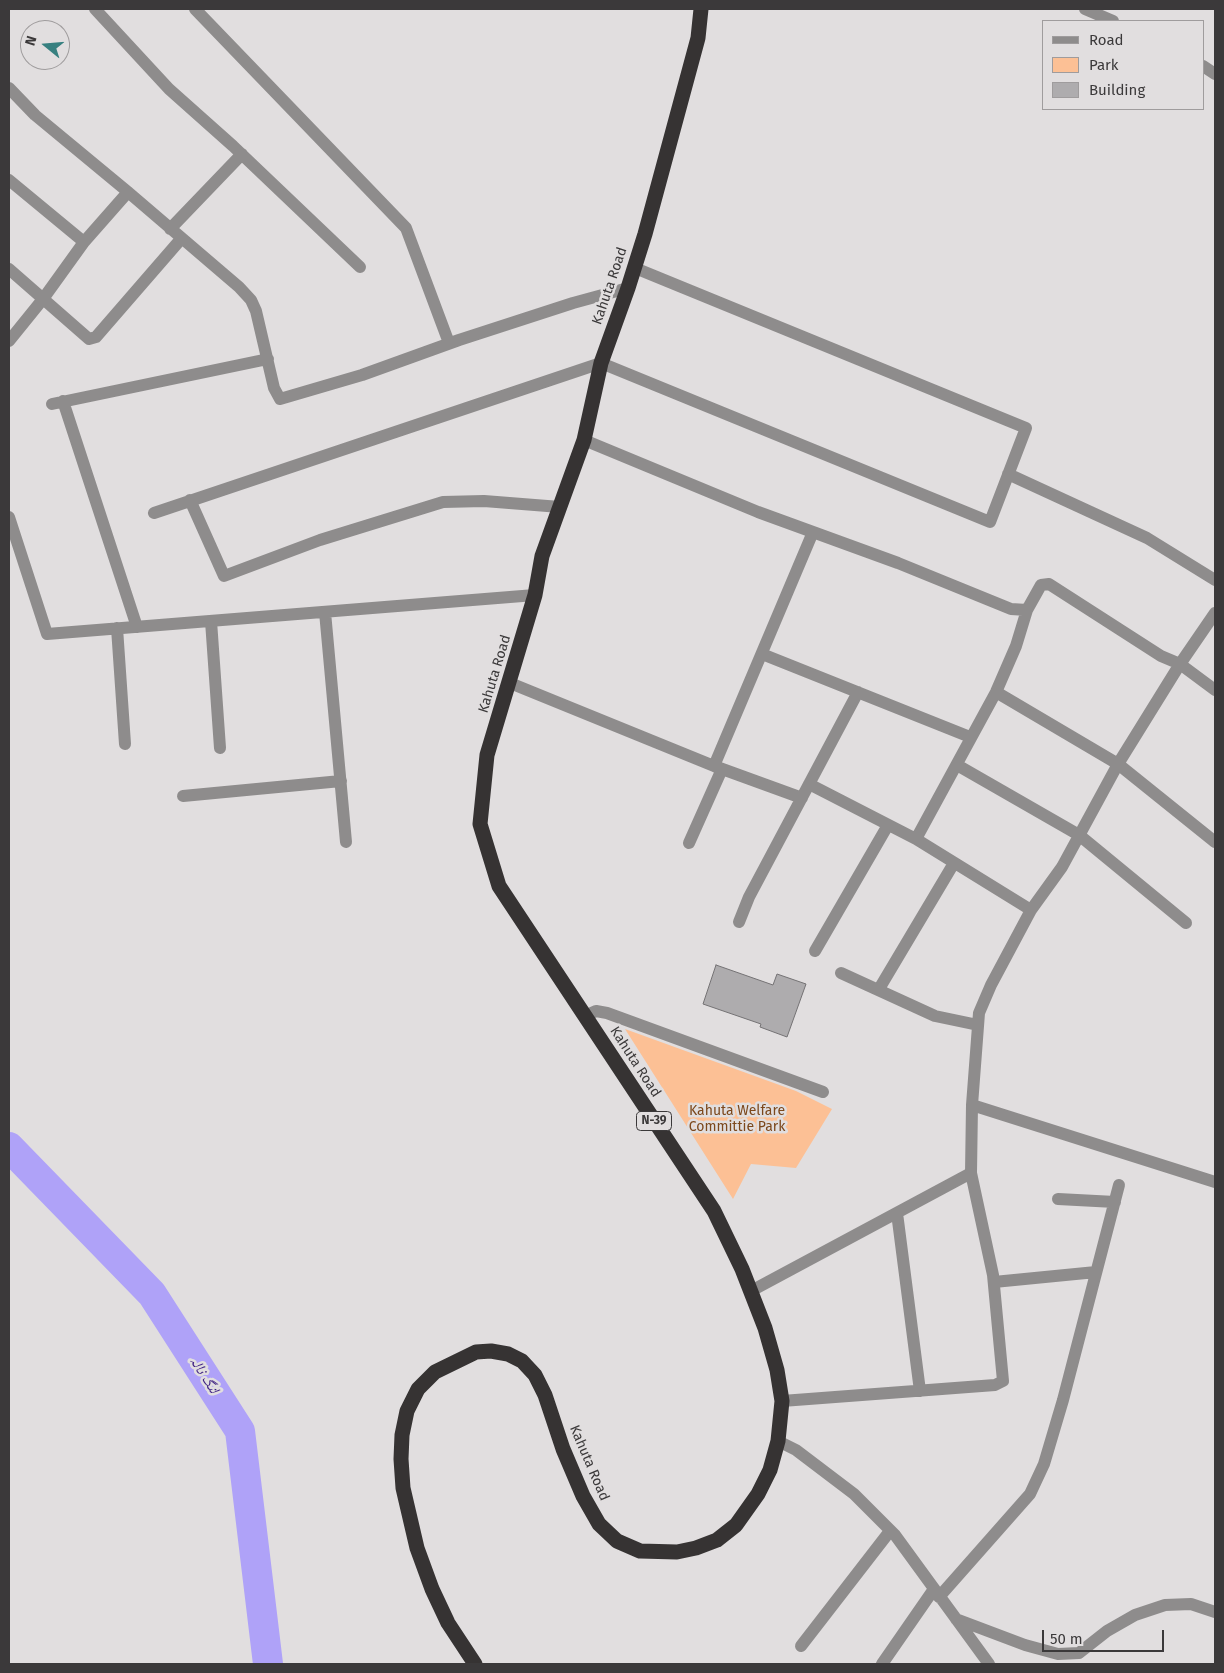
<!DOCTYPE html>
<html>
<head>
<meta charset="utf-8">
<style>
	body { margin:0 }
	#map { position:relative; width:1224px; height:1673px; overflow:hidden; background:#e1dedf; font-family:"Fira Sans",sans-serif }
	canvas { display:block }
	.frame { position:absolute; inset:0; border:10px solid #3b393a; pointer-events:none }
	.legend { position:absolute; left:1042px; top:20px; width:162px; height:90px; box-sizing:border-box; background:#e1dedf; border:1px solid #9f9c9d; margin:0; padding:6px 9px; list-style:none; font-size:15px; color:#3b393a }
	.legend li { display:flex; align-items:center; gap:10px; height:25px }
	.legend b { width:25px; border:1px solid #9f9c9d }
	.north { position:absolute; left:20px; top:20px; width:50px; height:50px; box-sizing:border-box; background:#e1dedf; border:1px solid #9f9c9d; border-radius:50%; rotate:287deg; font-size:14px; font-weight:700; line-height:20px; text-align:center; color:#3b393a }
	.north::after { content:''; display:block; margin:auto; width:18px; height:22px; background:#378080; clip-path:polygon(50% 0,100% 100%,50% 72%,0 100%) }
	.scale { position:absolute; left:1042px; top:1630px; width:122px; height:22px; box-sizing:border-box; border:2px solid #3b393a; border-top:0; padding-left:6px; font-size:15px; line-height:18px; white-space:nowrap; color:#3b393a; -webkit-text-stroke:4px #e1dedf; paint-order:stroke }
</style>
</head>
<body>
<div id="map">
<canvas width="1224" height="1673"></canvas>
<div class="frame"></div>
<ul class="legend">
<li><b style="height:6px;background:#8e8c8c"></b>Road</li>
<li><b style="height:14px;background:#fcc095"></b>Park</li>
<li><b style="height:14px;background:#aeacae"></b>Building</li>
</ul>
<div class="north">N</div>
<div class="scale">50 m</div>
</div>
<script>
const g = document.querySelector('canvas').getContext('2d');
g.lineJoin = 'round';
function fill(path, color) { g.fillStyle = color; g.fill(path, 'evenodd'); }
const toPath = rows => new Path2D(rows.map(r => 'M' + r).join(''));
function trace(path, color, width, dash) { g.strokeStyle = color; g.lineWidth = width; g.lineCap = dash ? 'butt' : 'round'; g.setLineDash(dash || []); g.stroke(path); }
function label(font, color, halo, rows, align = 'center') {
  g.font = font + ' "Fira Sans","Noto Naskh Arabic",sans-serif'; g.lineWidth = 5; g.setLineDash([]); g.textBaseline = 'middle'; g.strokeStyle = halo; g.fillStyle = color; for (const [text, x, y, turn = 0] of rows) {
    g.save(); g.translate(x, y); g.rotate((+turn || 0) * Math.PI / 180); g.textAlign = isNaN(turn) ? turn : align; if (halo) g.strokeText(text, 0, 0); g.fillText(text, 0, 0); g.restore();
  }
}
const green = toPath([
	[625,1029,796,1091,832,1109,796,1168,751,1164,733,1199]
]);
const river = toPath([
	[9,1147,152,1294,240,1431,268,1664]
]);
const building = toPath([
	[716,965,773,985,777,974,806,984,787,1037,760,1027,761,1024,703,1004,716,965]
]);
const minor = toPath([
	[95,9,169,89,233,146,360,267],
	[195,9,406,228,449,343],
	[1085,9,1113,21],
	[1203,66,1215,74],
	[9,88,35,115,128,192,239,287,251,300,256,311,274,388,280,399,362,375,459,340,573,303,628,288],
	[9,180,84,242],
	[170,229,242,154],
	[9,269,89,339,96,337,181,239],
	[9,341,43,299,84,242,128,192],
	[63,401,137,627],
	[52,404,268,359],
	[584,440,758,512,898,563,1011,609,1027,610],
	[1008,474,1147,538,1215,580],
	[190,500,224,576,320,540,443,502,484,501,560,507],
	[154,513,601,363,990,522,1026,428,635,268],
	[9,517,47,634,535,595],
	[325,612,346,842],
	[211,621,220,748],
	[117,628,125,744],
	[762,654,970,737],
	[510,683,714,766,802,798],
	[996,692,1118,764,1215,842],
	[957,765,1079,835,1186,923],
	[714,766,813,532],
	[809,784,916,839,1031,910,1062,867,1118,764,1180,664,1215,613],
	[183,796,341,781],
	[916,839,996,692,1016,646,1027,610,1041,585,1049,584,1161,656,1180,664,1215,690],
	[689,843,722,769],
	[739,922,749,897,858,692],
	[815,951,888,825],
	[841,973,935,1016,978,1025],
	[879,989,954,863],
	[585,1016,596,1011,607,1013,823,1092],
	[972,1105,1215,1182],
	[1058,1199,1115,1202],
	[897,1213,920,1391],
	[994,1282,1096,1272],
	[751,1291,971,1173],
	[782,1401,995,1385,1003,1381,993,1275,971,1173,972,1105,979,1013,991,985,1031,910],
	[778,1441,796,1450,854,1494,895,1535,989,1664],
	[939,1597,1030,1494,1044,1464,1063,1400,1119,1185],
	[956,1619,1025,1645,1058,1654,1079,1653,1107,1631,1135,1615,1165,1605,1191,1604,1215,1612],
	[801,1646,890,1531],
	[882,1664,934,1589]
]);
const highway = toPath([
	[475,1664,448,1623,432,1589,417,1548,403,1488,401,1459,402,1435,407,1411,418,1389,435,1372,476,1352,491,1351,508,1354,522,1361,535,1375,545,1395,563,1449,583,1496,599,1524,617,1541,640,1551,677,1552,696,1548,717,1540,736,1525,758,1494,770,1470,778,1441,782,1401,777,1370,765,1328,742,1269,714,1211,499,886,480,824,487,755,535,595,542,556,584,440,601,363,628,288,645,234,698,38,701,9]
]);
const shields = [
	[654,1121,35]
];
const shieldNames = [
	["N-39",654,1121]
];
const streetNames = [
	["Kahuta Road",610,286,-71],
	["Kahuta Road",495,674,-73],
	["Kahuta Road",635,1062,57],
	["Kahuta Road",589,1463,67]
];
const parkNames = [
	["Kahuta Welfare",737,1111],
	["Committie Park",737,1127]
];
const waterNames = [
	["لنگ نالہ",204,1375,57]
];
fill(green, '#fcc095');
trace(river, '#afa2f8', 30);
fill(building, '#aeacae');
trace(building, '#747274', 1);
trace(minor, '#8e8c8c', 12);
trace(highway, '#363333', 15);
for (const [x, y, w] of shields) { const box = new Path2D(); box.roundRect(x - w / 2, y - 9.5, w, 19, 4); g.fillStyle = '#e1dedf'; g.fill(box); trace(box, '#3b393a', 1); }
label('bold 12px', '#3b393a', null, shieldNames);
label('14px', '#3b393a', '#e1dedf', streetNames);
label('14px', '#7c481c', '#e1dedf', parkNames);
label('italic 15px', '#3f2283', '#e1dedf', waterNames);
</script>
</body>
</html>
